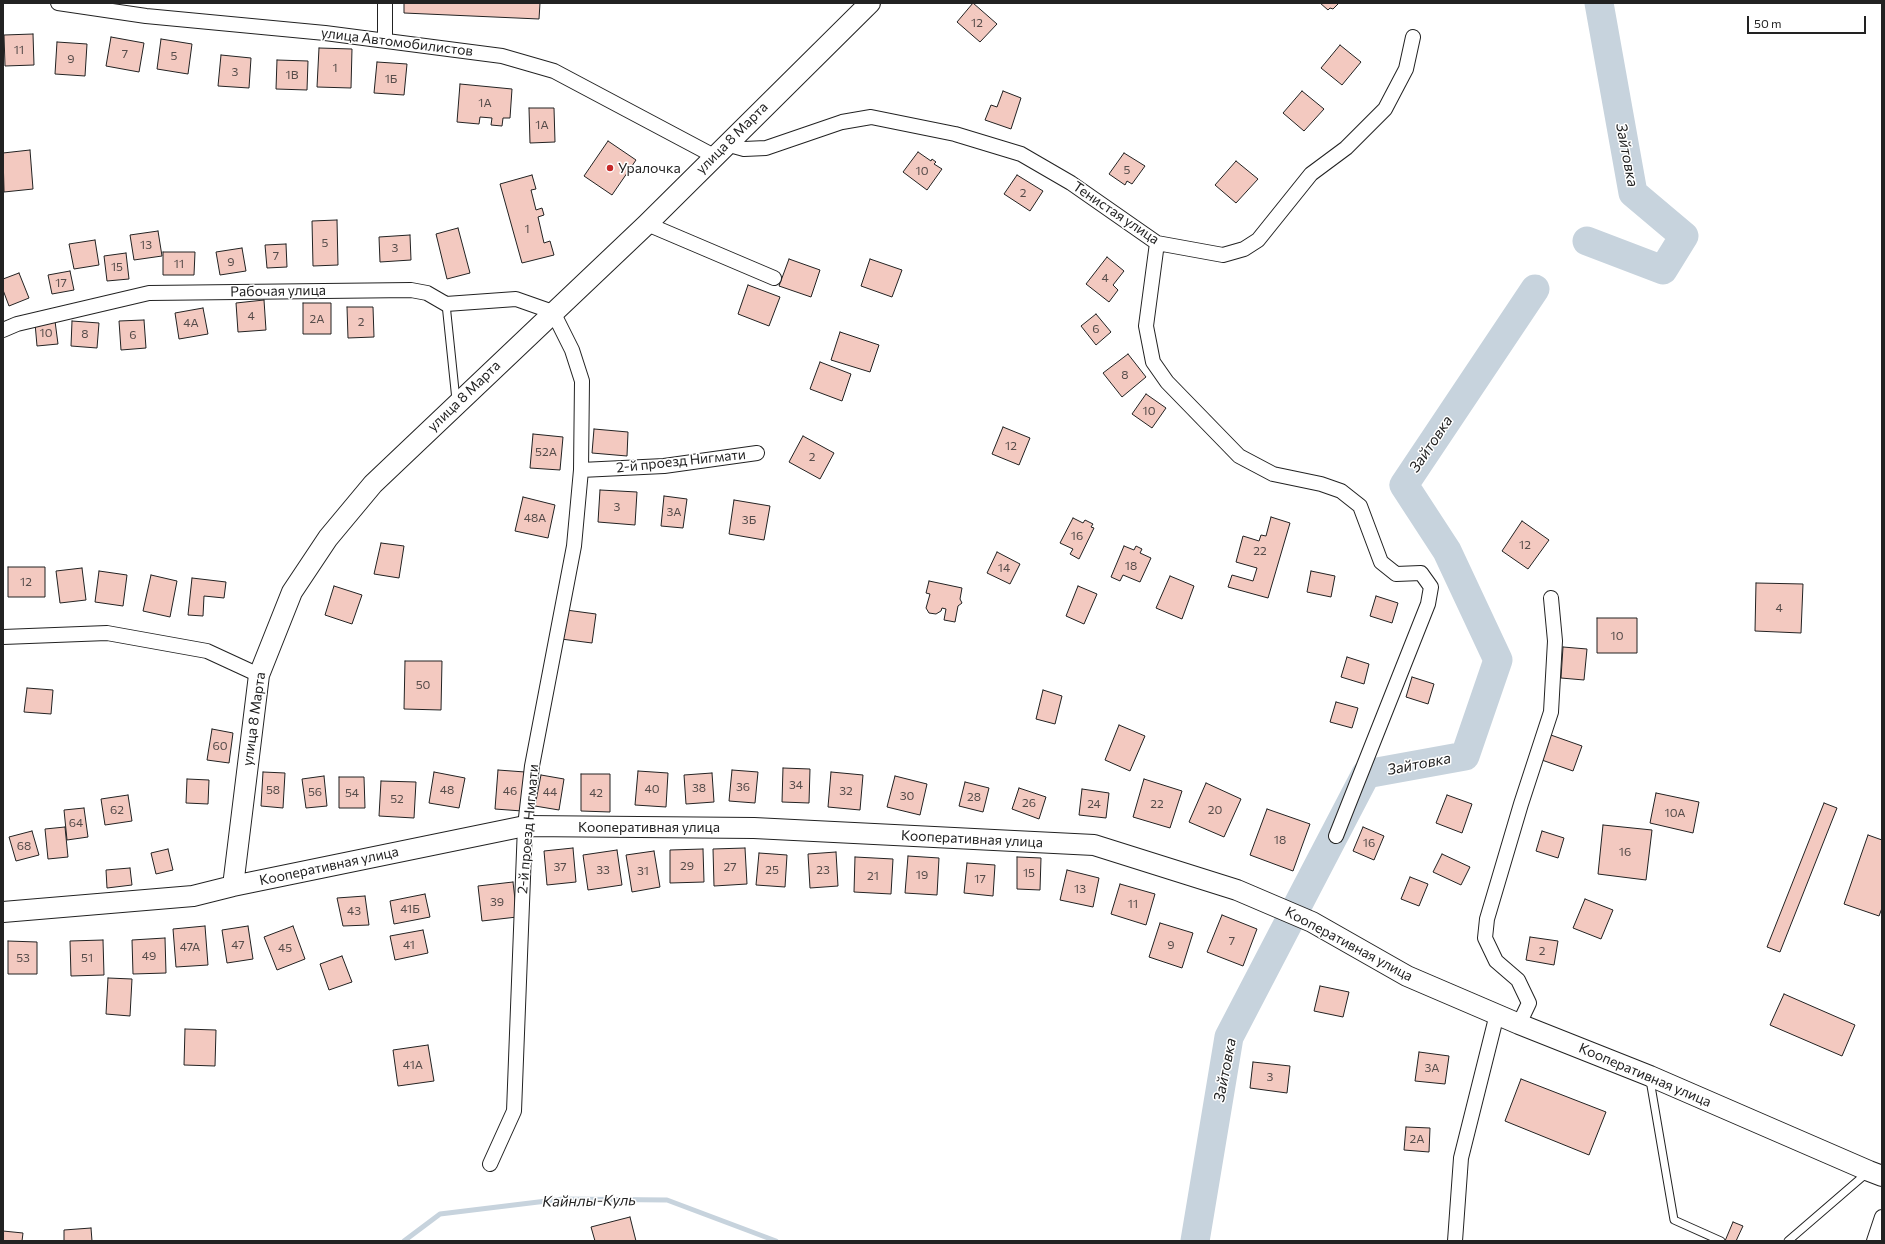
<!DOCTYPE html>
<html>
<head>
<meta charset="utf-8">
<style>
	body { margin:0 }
	#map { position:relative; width:1885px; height:1244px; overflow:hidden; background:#fff; font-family:Commissioner,sans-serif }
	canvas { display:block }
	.frame { position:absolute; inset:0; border:4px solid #222; pointer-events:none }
	.scale { position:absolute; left:1747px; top:16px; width:119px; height:18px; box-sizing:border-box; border:2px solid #222; border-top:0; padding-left:5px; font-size:12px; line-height:14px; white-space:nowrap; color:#222; -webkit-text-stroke:3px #fff; paint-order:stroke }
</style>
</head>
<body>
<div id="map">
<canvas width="1885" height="1244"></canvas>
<div class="frame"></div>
<div class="scale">50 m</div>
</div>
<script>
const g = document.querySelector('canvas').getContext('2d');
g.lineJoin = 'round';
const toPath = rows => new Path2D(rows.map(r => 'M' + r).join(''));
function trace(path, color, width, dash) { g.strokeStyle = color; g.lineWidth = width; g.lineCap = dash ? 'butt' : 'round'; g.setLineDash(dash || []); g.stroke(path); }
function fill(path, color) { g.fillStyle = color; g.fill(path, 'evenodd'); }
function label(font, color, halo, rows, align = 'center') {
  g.font = font + ' Commissioner,sans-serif'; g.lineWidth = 3; g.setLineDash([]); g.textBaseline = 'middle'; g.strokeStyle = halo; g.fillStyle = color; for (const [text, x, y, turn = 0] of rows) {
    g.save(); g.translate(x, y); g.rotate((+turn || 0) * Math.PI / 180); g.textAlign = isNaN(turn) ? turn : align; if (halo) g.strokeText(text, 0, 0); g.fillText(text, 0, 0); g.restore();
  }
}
const stream = toPath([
	[404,1241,440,1214,563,1199,667,1200,776,1241]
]);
const river = toPath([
	[1587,241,1663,270,1684,236,1633,193,1599,3],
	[1195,1241,1229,1037,1366,774,1465,756,1498,660,1447,551,1404,485,1535,289]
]);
const building = toPath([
	[404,3,540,3,539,19,404,13,404,3],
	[973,3,997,24,980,42,957,22,973,3],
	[1320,3,1339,3,1333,9,1330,8,1328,10,1320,3],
	[33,34,34,65,5,66,4,35,33,34],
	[111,37,144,43,139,72,106,66,111,37],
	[161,39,192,44,188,74,157,69,161,39],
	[57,42,87,44,85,76,55,74,57,42],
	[1340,45,1361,62,1342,85,1321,68,1340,45],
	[319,48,352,49,351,88,317,87,319,48],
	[221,55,251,58,249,88,218,86,221,55],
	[277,60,308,61,307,90,276,89,277,60],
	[377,62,407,64,404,95,374,93,377,62],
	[460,84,512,89,510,118,503,118,502,126,491,125,492,118,480,117,479,124,457,122,460,84],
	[1003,91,1021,98,1011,129,985,120,991,105,997,107,1003,91],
	[1302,91,1324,109,1304,131,1283,113,1302,91],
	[529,108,554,108,555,142,530,143,529,108],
	[608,141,636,160,612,195,584,176,608,141],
	[30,150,33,189,4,192,3,153,30,150],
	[918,152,931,161,932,159,936,162,934,164,942,169,927,190,903,172,918,152],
	[1124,153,1145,166,1132,184,1127,181,1125,185,1109,174,1124,153],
	[1236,161,1258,179,1236,203,1215,185,1236,161],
	[532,175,536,189,531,190,536,210,542,208,544,215,538,217,544,243,550,241,554,255,522,263,500,184,532,175],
	[1017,175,1043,191,1030,211,1004,194,1017,175],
	[337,220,338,265,313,266,312,221,337,220],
	[458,228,470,273,447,279,436,234,458,228],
	[158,231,162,256,134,260,130,235,158,231],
	[410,235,411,260,380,262,379,237,410,235],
	[95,240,99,265,74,269,69,244,95,240],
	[286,244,287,267,267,268,265,245,286,244],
	[242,248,246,271,220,275,216,252,242,248],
	[163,252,195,252,194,275,163,275,163,252],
	[126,253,129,279,107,281,104,256,126,253],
	[1107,257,1124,271,1113,285,1118,290,1109,302,1086,284,1107,257],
	[789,259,820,270,811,297,779,286,789,259],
	[870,259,902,270,892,297,861,286,870,259],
	[70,271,74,290,52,294,48,275,70,271],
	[19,273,29,298,9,306,3,290,3,279,19,273],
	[748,285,780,297,769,326,738,314,748,285],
	[264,300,266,330,238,332,236,303,264,300],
	[303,303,331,303,331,334,303,334,303,303],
	[347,307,373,307,374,337,348,338,347,307],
	[203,308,208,334,179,339,175,313,203,308],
	[1096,314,1111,332,1096,345,1081,326,1096,314],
	[144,320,146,348,121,350,119,321,144,320],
	[55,321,58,344,37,346,35,323,55,321],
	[72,321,99,323,97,348,71,346,72,321],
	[840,332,879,345,870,372,831,360,840,332],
	[1128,354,1146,377,1122,397,1103,373,1128,354],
	[820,362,851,374,842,401,810,389,820,362],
	[1146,394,1166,408,1152,428,1132,414,1146,394],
	[1003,427,1030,438,1019,465,992,454,1003,427],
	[594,429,628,432,627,456,592,453,594,429],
	[533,434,563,437,560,470,530,468,533,434],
	[803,436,834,453,820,479,789,462,803,436],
	[600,490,637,492,635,525,598,522,600,490],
	[664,496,687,499,683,528,661,526,664,496],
	[523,497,555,505,548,538,515,531,523,497],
	[734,500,770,506,764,540,729,534,734,500],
	[1271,517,1290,523,1268,598,1228,587,1232,575,1253,581,1257,568,1236,562,1243,536,1259,541,1261,535,1266,536,1271,517],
	[1073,518,1083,523,1085,520,1093,524,1091,527,1094,528,1079,559,1070,554,1073,549,1060,543,1073,518],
	[1522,521,1549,540,1528,569,1502,551,1522,521],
	[381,543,404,546,399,578,374,574,381,543],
	[1124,546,1134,550,1136,546,1142,549,1140,553,1151,558,1140,582,1123,575,1120,581,1111,577,1124,546],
	[997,552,1020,564,1010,584,987,573,997,552],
	[8,567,45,567,45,597,8,597,8,567],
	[82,568,86,600,60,603,56,571,82,568],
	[99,571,127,575,123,606,95,602,99,571],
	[1311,571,1335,576,1331,597,1307,592,1311,571],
	[151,575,177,581,170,617,143,611,151,575],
	[1170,576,1194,586,1182,619,1156,608,1170,576],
	[192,578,226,582,224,598,204,596,203,616,188,615,192,578],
	[929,581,962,588,960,599,962,603,958,606,955,622,944,620,946,609,942,608,941,611,936,614,929,613,926,608,930,594,926,593,929,581],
	[1756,583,1803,584,1801,633,1755,631,1756,583],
	[334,586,362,595,352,624,325,615,334,586],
	[1078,586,1097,594,1084,624,1066,616,1078,586],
	[1376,596,1398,603,1392,623,1370,616,1376,596],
	[566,610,596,614,592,643,561,639,566,610],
	[1597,618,1637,618,1637,653,1597,653,1597,618],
	[1563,647,1587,649,1584,680,1561,678,1563,647],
	[1347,657,1369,664,1364,684,1341,677,1347,657],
	[405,661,442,661,441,710,404,709,405,661],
	[1412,677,1434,684,1428,704,1406,697,1412,677],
	[27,688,53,690,51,714,24,712,27,688],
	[1043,690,1062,696,1055,724,1036,719,1043,690],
	[1336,702,1358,708,1352,728,1330,722,1336,702],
	[1119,725,1145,736,1130,771,1105,760,1119,725],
	[212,729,233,733,229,763,207,760,212,729],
	[1548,734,1582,746,1573,771,1539,759,1548,734],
	[783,768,810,769,809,803,782,802,783,768],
	[498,770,525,772,522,811,495,809,498,770],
	[732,770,758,772,755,803,729,801,732,770],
	[638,771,668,773,666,807,635,805,638,771],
	[263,772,285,773,283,808,261,806,263,772],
	[434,772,465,778,459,808,429,803,434,772],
	[831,772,863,775,860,810,828,807,831,772],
	[712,773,714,802,686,804,684,775,712,773],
	[581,774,610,774,610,812,581,811,581,774],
	[541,775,564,779,559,810,535,806,541,775],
	[324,776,327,806,306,808,302,779,324,776],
	[895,776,927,784,920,815,887,807,895,776],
	[339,777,364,777,365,808,339,808,339,777],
	[187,779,209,780,208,804,186,803,187,779],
	[1144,779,1182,791,1170,828,1133,817,1144,779],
	[381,781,416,782,414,818,379,816,381,781],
	[965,782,989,788,983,812,959,806,965,782],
	[1206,783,1241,799,1224,837,1189,822,1206,783],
	[1019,788,1046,797,1039,819,1012,809,1019,788],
	[1082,789,1109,793,1106,818,1079,815,1082,789],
	[1656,793,1699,802,1693,833,1650,823,1656,793],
	[128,795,132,821,105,825,101,799,128,795],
	[1447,795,1472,804,1462,833,1436,823,1447,795],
	[1824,803,1837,808,1780,952,1767,947,1824,803],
	[84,808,88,837,67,840,64,810,84,808],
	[1267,809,1310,824,1293,871,1250,855,1267,809],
	[1603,825,1652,830,1646,880,1598,874,1603,825],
	[65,827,68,857,48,859,45,829,65,827],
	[1363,827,1384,836,1374,860,1353,851,1363,827],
	[32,831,39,855,16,861,9,837,32,831],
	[1542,831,1564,838,1558,858,1536,851,1542,831],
	[1868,835,1882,840,1882,908,1879,916,1844,904,1868,835],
	[573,848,576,882,547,885,544,851,573,848],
	[745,848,747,884,714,886,713,849,745,848],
	[168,849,173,870,156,874,151,853,168,849],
	[703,849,704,882,670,883,670,850,703,849],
	[617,850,622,885,588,890,583,855,617,850],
	[654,851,660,887,632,892,626,855,654,851],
	[836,852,838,886,810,888,808,854,836,852],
	[759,853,787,855,785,887,756,885,759,853],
	[1442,854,1470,867,1461,885,1433,872,1442,854],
	[908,856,939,858,937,895,905,893,908,856],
	[855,857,893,859,891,894,854,892,855,857],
	[1017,857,1041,858,1040,890,1017,889,1017,857],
	[967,863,995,865,993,896,964,893,967,863],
	[130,868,132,885,107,888,106,870,130,868],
	[1067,870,1099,878,1093,907,1060,900,1067,870],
	[1410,877,1428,884,1419,906,1401,899,1410,877],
	[513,882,517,917,482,921,478,886,513,882],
	[1120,884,1155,894,1146,925,1111,914,1120,884],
	[425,894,430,917,394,924,390,901,425,894],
	[365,896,369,925,343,926,337,898,365,896],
	[1585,899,1613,910,1601,939,1573,928,1585,899],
	[1222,915,1257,929,1243,966,1207,952,1222,915],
	[1160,923,1193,933,1182,968,1149,957,1160,923],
	[205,926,208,965,176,967,173,929,205,926],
	[248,926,253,959,227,963,222,930,248,926],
	[293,926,305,959,277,970,264,937,293,926],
	[423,930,428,953,395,960,390,936,423,930],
	[1530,937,1558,941,1554,965,1526,960,1530,937],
	[165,938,166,973,133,974,132,940,165,938],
	[103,940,104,975,71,976,70,941,103,940],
	[8,941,37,942,37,974,8,974,8,941],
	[342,956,352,982,329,990,320,964,342,956],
	[108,978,132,979,130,1016,106,1014,108,978],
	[1320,986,1349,992,1343,1017,1314,1011,1320,986],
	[1784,994,1855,1025,1842,1056,1770,1025,1784,994],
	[185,1029,216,1030,215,1066,184,1065,185,1029],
	[428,1045,434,1081,398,1086,393,1050,428,1045],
	[1419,1052,1449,1056,1445,1084,1415,1081,1419,1052],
	[1253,1062,1290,1066,1287,1093,1250,1088,1253,1062],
	[1521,1079,1606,1112,1589,1155,1505,1121,1521,1079],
	[1406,1127,1430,1128,1429,1152,1404,1150,1406,1127],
	[630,1217,636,1241,595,1241,591,1227,630,1217],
	[1733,1222,1743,1226,1736,1241,1725,1241,1733,1222],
	[91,1228,92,1241,64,1241,64,1230,91,1228],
	[3,1231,23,1233,22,1241,3,1241,3,1231]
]);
const service = toPath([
	[446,304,456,400],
	[1650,1080,1674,1220,1721,1241],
	[1788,1241,1868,1172]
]);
const minor = toPath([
	[58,3,146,16,325,33,502,56,554,71,714,156],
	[385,40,385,3],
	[726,144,744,149,766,148,842,122,871,117,955,134,1021,154,1071,183,1157,243,1223,255,1244,249,1258,240,1311,174,1346,148,1385,109,1406,69,1413,37],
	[647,224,774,278],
	[1157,243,1146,326,1153,362,1167,382,1239,456,1273,474,1321,484,1341,491,1360,506,1381,562,1396,574,1421,573,1431,587,1428,604,1336,836],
	[3,330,17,324,149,293,411,290,427,293,446,304,516,299,553,312,572,350,582,381,581,470,574,546,532,766,525,826,514,1111,490,1164],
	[581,470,664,466,757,453],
	[3,637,107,633,207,651,259,675],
	[1519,1024,1529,1003,1518,980,1496,961,1485,938,1487,919,1521,804,1551,712,1555,641,1551,598],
	[1455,1241,1461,1158,1497,1014],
	[1874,1241,1882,1217]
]);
const secondary = toPath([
	[233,886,259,675,292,592,328,538,373,484,647,224,870,3],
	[3,912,193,896,233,886,525,826,754,828,1094,845,1237,890,1312,922,1407,976,1519,1024,1650,1076,1869,1171,1882,1176]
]);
const markers = [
	[610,168,4,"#c62828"]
];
const numberNames = [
	["12",977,23],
	["11",19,50],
	["7",125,54],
	["5",174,56],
	["9",71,59],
	["1",335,68],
	["3",235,72],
	["1В",292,75],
	["1Б",391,79],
	["1А",485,103],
	["1А",542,125],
	["5",1127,170],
	["10",922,171],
	["2",1023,193],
	["1",527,229],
	["5",325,243],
	["13",146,245],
	["3",395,248],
	["7",276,256],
	["9",231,262],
	["11",179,264],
	["15",117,267],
	["4",1105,278],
	["17",61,283],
	["4",251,316],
	["2А",317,319],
	["2",361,322],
	["4А",191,323],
	["6",1096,329],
	["10",46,333],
	["8",85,334],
	["6",133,335],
	["8",1125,375],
	["10",1149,411],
	["12",1011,446],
	["52А",546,452],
	["2",812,457],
	["3",617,507],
	["3А",674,512],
	["48А",535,518],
	["3Б",749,520],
	["16",1077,536],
	["12",1525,545],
	["22",1260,551],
	["18",1131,566],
	["14",1004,568],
	["12",26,582],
	["4",1779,608],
	["10",1617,636],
	["50",423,685],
	["60",220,746],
	["34",796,785],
	["36",743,787],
	["38",699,788],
	["40",652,789],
	["58",273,790],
	["48",447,790],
	["46",510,791],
	["32",846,791],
	["56",315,792],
	["44",550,792],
	["54",352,793],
	["42",596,793],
	["30",907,796],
	["28",974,797],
	["52",397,799],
	["26",1029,803],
	["24",1094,804],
	["22",1157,804],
	["62",117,810],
	["20",1215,810],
	["10А",1675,813],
	["64",76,823],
	["18",1280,840],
	["16",1369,843],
	["68",24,846],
	["16",1625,852],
	["29",687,866],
	["37",560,867],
	["27",730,867],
	["33",603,870],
	["25",772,870],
	["23",823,870],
	["31",643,871],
	["15",1029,873],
	["19",922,875],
	["21",873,876],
	["17",980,879],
	["13",1080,889],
	["39",497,902],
	["11",1133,904],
	["41Б",410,909],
	["43",354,911],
	["7",1232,941],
	["47",238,945],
	["41",409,945],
	["9",1171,945],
	["47А",190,947],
	["45",285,948],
	["2",1542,951],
	["49",149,956],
	["53",23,958],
	["51",87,958],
	["41А",413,1065],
	["3А",1432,1068],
	["3",1270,1077],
	["2А",1417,1139]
];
const streetNames = [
	["улица Автомобилистов",397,42,7],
	["улица 8 Марта",732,138,-45],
	["Тенистая улица",1116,213,34],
	["Рабочая улица",278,291,-1],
	["улица 8 Марта",464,396,-44],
	["2-й проезд Нигмати",681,461,-6],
	["улица 8 Марта",254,719,-82],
	["Кооперативная улица",649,827],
	["2-й проезд Нигмати",528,829,-85],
	["Кооперативная улица",972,839,3],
	["Кооперативная улица",329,866,-12],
	["Кооперативная улица",1349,944,28],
	["Кооперативная улица",1645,1075,23]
];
const poiNames = [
	["Уралочка",618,168]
];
const waterNames = [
	["Зайтовка",1627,155,79],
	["Зайтовка",1431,444,-56],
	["Зайтовка",1419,764,-11],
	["Зайтовка",1225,1070,-79],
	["Кайнлы-Куль",589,1201,-1]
];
trace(stream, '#c7d3dd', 5);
trace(river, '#c7d3dd', 29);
fill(building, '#f3c9c0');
trace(building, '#222', 1);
trace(service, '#222', 9);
trace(minor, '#222', 16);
trace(secondary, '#222', 22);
trace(service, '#fff', 7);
trace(minor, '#fff', 14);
trace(secondary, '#fff', 20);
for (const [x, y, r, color] of markers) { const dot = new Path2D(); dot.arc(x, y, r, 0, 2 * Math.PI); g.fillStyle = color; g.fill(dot); trace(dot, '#fff', 1.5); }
label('12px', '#564c4a', null, numberNames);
label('14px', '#222', '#fff', streetNames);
label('14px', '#222', '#fff', poiNames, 'left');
label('italic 15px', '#222', '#fff', waterNames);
</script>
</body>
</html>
